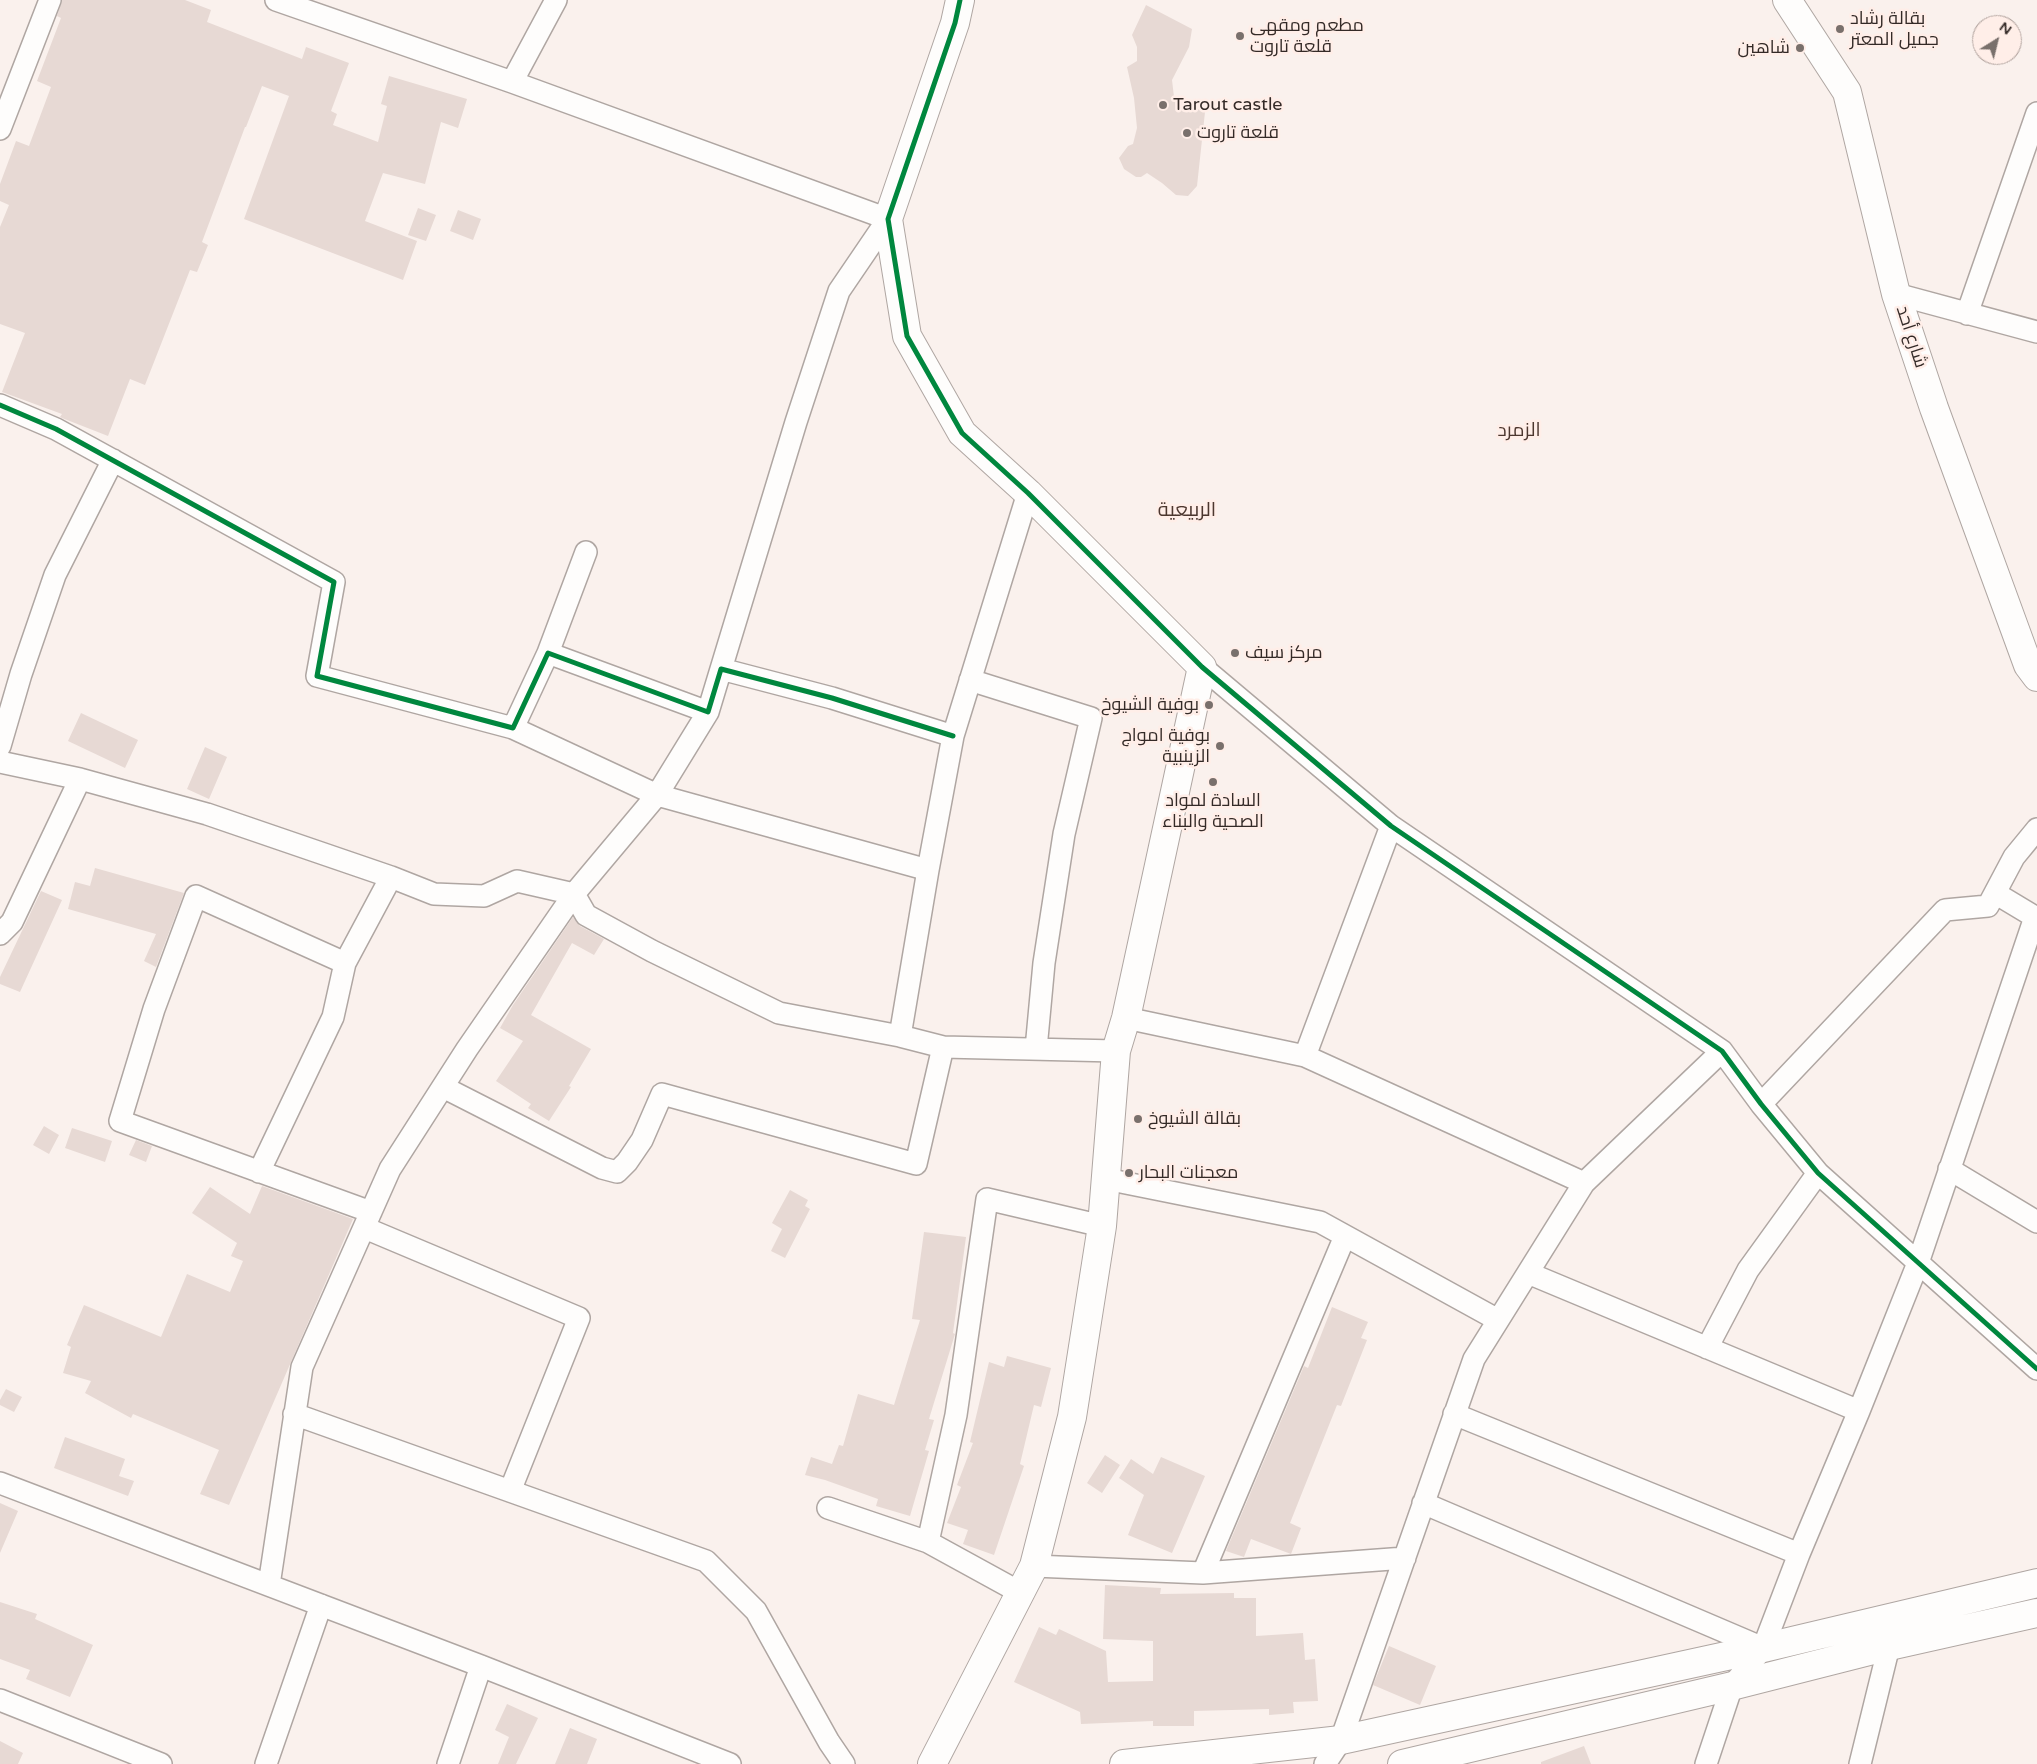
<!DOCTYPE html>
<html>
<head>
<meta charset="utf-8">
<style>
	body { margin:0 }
	#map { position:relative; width:2037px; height:1764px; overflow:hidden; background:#faf1ed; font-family:"Varela Round",sans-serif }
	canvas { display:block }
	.north { position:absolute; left:1972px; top:15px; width:50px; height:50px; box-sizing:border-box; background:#ffeee8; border:1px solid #aea09b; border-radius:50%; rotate:36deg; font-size:14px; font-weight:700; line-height:20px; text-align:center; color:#342a27 }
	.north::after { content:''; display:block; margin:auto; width:18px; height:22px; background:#79706c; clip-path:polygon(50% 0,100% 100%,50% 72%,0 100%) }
</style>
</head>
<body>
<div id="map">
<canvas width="2037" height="1764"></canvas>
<div class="north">N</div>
</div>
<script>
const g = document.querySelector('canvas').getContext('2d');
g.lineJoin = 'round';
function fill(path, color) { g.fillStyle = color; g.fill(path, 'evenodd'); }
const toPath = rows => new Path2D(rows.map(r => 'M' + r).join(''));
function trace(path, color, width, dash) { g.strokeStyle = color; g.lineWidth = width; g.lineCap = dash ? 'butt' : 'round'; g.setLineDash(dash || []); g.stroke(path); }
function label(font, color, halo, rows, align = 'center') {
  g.font = font + ' "Varela Round",Cairo,sans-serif'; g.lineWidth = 5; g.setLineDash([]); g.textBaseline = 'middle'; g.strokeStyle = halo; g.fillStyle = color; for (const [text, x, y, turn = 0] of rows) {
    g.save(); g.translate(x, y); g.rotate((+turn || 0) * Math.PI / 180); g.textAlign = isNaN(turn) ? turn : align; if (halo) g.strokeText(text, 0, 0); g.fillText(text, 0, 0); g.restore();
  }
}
const building = toPath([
	[62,0,185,0,211,10,207,22,302,59,306,47,349,63,331,111,337,114,333,125,378,142,387,106,381,104,389,76,467,99,458,128,441,122,425,184,383,173,365,221,417,241,403,280,244,219,289,96,262,86,246,127,245,127,202,242,208,245,197,272,190,270,145,385,130,379,108,436,62,418,60,417,62,414,2,392,25,333,0,324,0,227,9,205,0,201,0,184,16,141,29,146,51,87,37,81,61,18,57,16],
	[1146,5,1192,29,1189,47,1172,80,1174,97,1205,112,1197,186,1188,196,1176,195,1162,183,1147,173,1141,177,1136,177,1124,169,1119,158,1128,146,1133,144,1137,128,1134,98,1127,67,1137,61,1137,47,1132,35],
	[418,208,436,215,426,241,408,235],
	[458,210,481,219,473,240,450,231],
	[81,713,138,740,125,768,68,741],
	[205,747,227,757,209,799,187,789],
	[95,868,184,893,156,967,144,961,156,934,68,909,75,882,90,886],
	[41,891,62,900,20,992,0,984,0,977],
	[573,917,580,926,604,939,594,955,572,943,531,1015,591,1049,569,1086,571,1087,549,1121,528,1108,531,1104,496,1081,523,1041,500,1028,513,1005],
	[44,1126,59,1135,49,1154,33,1145],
	[72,1128,112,1141,105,1162,65,1148],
	[136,1140,152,1146,146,1162,129,1155],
	[262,1186,353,1219,229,1505,200,1494,219,1450,133,1414,131,1418,85,1393,91,1381,63,1373,71,1347,67,1345,84,1305,161,1337,187,1274,230,1292,243,1261,231,1256,237,1243,192,1213,210,1187,250,1214],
	[790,1190,808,1200,805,1206,810,1209,785,1258,771,1251,782,1229,772,1223],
	[924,1232,966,1237,953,1333,955,1334,929,1419,934,1420,925,1450,929,1451,910,1516,876,1506,878,1499,825,1480,805,1475,811,1457,832,1464,839,1445,843,1446,858,1394,894,1405,920,1320,912,1319],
	[1332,1307,1368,1322,1361,1338,1367,1340,1341,1406,1337,1405,1290,1523,1301,1528,1291,1554,1251,1539,1244,1557,1226,1551,1304,1366,1308,1368],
	[1007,1356,1051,1368,1041,1407,1034,1405,1020,1464,1024,1466,994,1555,963,1544,968,1530,947,1523,961,1487,957,1485,973,1443,970,1442,989,1362,1004,1367],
	[6,1389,22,1397,14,1412,0,1405,0,1400],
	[65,1437,125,1459,119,1476,134,1481,128,1496,54,1468],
	[1105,1455,1120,1465,1102,1493,1087,1483],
	[1161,1457,1205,1476,1172,1553,1128,1535,1144,1495,1119,1478,1131,1459,1153,1474],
	[0,1503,18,1511,0,1553],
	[1105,1585,1161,1588,1160,1594,1234,1593,1234,1598,1256,1598,1256,1636,1303,1633,1305,1660,1315,1659,1318,1701,1293,1702,1294,1713,1269,1715,1269,1709,1194,1711,1194,1726,1153,1726,1153,1721,1081,1724,1080,1712,1014,1682,1039,1627,1056,1635,1059,1629,1106,1651,1108,1682,1153,1681,1153,1641,1103,1639],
	[0,1602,37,1614,35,1619,93,1645,70,1697,26,1679,30,1670,0,1659],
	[1389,1646,1436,1666,1420,1705,1373,1685],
	[507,1704,538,1718,516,1764,498,1764,509,1737,495,1730],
	[570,1728,597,1739,587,1764,555,1764],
	[0,1741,23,1753,18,1764,0,1764],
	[1584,1746,1591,1764,1541,1764,1541,1762]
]);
const street = toPath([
	[276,0,512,82,888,219,839,291,796,422,721,669],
	[512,82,556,0],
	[0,129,50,0],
	[1896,294,2037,332],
	[1967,314,2037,113],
	[0,405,56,429,334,582,317,676,513,728,548,653,708,712,721,669,832,698,953,736],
	[1028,493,953,736,928,870,900,1036,943,1047,1116,1051],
	[548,653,586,552],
	[1202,667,1391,826,1722,1051,1761,1104,1818,1173,2037,1369],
	[970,680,1091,718,1064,834,1044,963,1036,1049],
	[708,712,657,795,928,870],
	[513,728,657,795,574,894,586,915,652,951,779,1013,900,1036],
	[0,746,21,674,55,575,113,460],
	[0,762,80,779,207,814,391,877,345,963,196,896,154,1009,120,1121,371,1212],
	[1995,893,2035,917],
	[0,934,12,922,80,779],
	[1126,1018,1305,1056,1584,1183],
	[1305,1056,1391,826],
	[443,1087,602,1168,617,1172,627,1162,642,1140,662,1094,916,1164,943,1047],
	[1761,1104,1945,910,1988,906,2014,857,2037,829],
	[1949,1169,2037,1222],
	[259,1172,333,1017,345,963],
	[1106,1179,1320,1222,1498,1320],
	[365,1228,579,1318,510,1491],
	[1528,1273,1859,1411],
	[1707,1348,1748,1270,1818,1173],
	[294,1414,706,1561,756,1611,829,1742,844,1764],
	[1454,1414,1799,1554],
	[0,1483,481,1666,730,1764],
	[1423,1503,1763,1648],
	[828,1508,928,1542],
	[1034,1566,1203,1573,1405,1558],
	[1203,1573,1345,1236],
	[269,1585,302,1367,390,1169,467,1049,574,894,517,881,484,896,434,894,391,877],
	[1021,1593,928,1542,956,1415,987,1199,1102,1226],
	[0,1700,161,1764],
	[266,1764,321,1605],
	[448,1764,481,1666],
	[1325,1764,1341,1740,1474,1359,1584,1183,1722,1051],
	[1706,1764,1732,1686,1763,1648,1799,1554,1859,1411,1918,1263,2035,917,2037,918],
	[1860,1764,1889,1646]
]);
const secondary = toPath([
	[932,1764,1034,1566,1072,1417,1102,1226,1116,1051,1126,1018,1202,667,1028,493,962,433,907,336,888,219,955,23,960,0],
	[1124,1764,1341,1740,1763,1648,2037,1583],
	[1402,1764,1732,1686,1889,1646,2037,1613]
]);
const primary = toPath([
	[1787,0,1847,92,1896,294,1934,408,2028,665,2037,677]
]);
const cycleway = toPath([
	[960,0,955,23,888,219,907,336,962,433,1028,493,1202,667,1391,826,1722,1051,1761,1104,1818,1173,2037,1369],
	[0,405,56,429,334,582,317,676,513,728,548,653,708,712,721,669,832,698,953,736]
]);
const markers = [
	[1840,29,5,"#79706c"],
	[1240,36,5,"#79706c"],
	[1800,48,5,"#79706c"],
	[1163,105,5,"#79706c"],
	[1187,133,5,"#79706c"],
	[1235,653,5,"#79706c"],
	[1209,705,5,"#79706c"],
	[1220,746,5,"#79706c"],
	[1213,782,5,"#79706c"],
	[1138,1119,5,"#79706c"],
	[1129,1173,5,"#79706c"]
];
const poiNames = [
	["بقالة رشاد",1850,19],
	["جميل المعتر",1850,40],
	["مطعم ومقهى",1250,26],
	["قلعة تاروت",1250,47],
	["شاهين",1790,48,"right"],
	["Tarout castle",1173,105],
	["قلعة تاروت",1197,133],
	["مركز سيف",1245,653],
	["بوفية الشيوخ",1199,705,"right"],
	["بوفية امواج",1210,736,"right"],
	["الزينبية",1210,757,"right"],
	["السادة لمواد",1213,801,"center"],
	["الصحية والبناء",1213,822,"center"],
	["بقالة الشيوخ",1148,1119],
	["معجنات البحار",1139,1173]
];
const streetNames = [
	["شارع أحد",1911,337,72]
];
const neighbourhoodNames = [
	["الزمرد",1519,431]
];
const quarterNames = [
	["الربيعية",1187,511]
];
fill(building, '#e7d9d4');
trace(street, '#afa6a2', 24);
trace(secondary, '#afa6a2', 30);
trace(primary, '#afa6a2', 30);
trace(street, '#fefdfc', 21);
trace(secondary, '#fefdfc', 28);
trace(primary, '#fefdfc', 28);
trace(cycleway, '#00873e', 5);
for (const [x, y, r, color] of markers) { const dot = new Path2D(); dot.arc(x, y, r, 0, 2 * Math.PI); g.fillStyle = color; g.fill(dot); trace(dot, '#ffeee8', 2); }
label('18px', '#342a27', '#ffeee8', poiNames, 'left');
label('18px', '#342a27', '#ffeee8', streetNames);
label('19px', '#4c372f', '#ffeee8', neighbourhoodNames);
label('20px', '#4c372f', '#ffeee8', quarterNames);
</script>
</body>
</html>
